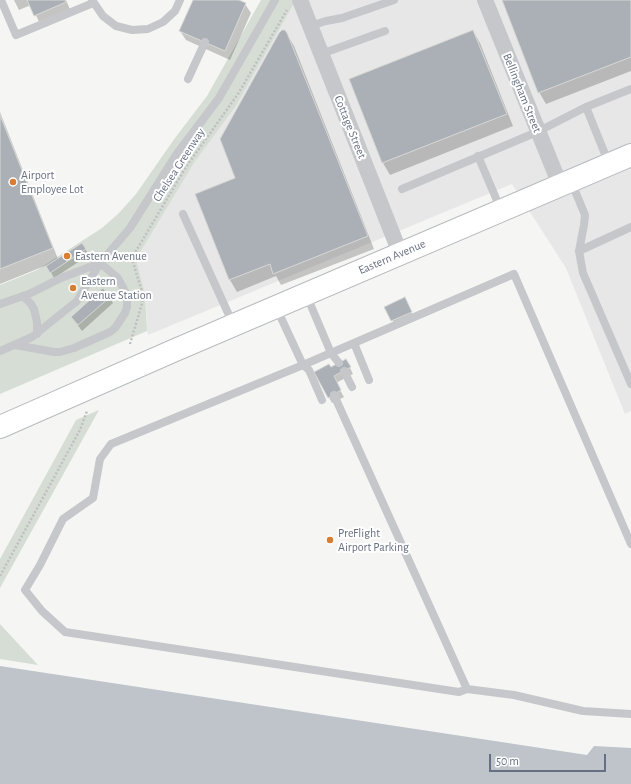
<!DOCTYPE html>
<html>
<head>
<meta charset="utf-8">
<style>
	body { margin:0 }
	#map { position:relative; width:631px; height:784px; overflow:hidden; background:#f5f6f3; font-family:"Alegreya Sans",sans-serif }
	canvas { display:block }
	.scale { position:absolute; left:489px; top:754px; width:117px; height:18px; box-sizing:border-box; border:2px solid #677082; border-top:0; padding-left:5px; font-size:12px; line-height:14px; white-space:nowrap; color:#677082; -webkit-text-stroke:3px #fff; paint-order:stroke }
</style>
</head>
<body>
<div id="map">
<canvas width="631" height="784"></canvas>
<div class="scale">50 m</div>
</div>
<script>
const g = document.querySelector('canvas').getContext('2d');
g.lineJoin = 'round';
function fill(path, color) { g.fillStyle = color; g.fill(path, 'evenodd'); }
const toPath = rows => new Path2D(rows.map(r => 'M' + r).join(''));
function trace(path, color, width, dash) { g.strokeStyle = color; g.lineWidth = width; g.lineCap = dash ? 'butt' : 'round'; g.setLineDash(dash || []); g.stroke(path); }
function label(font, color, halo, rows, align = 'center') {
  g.font = font + ' "Alegreya Sans",sans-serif'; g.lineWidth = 4; g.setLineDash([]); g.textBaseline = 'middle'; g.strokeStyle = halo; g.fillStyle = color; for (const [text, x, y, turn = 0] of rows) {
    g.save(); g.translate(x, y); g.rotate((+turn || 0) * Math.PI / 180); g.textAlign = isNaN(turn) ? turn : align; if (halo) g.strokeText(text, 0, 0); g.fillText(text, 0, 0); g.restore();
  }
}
const built = toPath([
	[296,0,631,0,631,411,625,414,566,268,512,184,148,335,147,331,146,301,137,263,141,251,194,163,236,106]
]);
const green = toPath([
	[261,0,296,0,236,106,194,163,141,251,137,263,145,294,147,331,0,394,0,285,37,270,102,228,118,214,136,194,175,138,207,96],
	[99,410,0,588,0,559,76,420],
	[0,624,38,665,0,659]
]);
const water = toPath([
	[0,666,587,755,594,746,631,748,631,784,0,784]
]);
const shadow = toPath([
	[14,0,66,0,72,14,42,28,31,5,19,10],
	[194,0,236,0,245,4,251,13,230,60,186,40,180,31],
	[503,0,631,0,631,71,546,104,539,92],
	[473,31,480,43,513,126,390,175,383,163,350,80],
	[287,34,294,46,374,249,281,285,276,276,237,292,230,280,196,194,237,178],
	[0,112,58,259,82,244,89,255,54,278,47,265,0,284],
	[109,297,113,303,82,331,72,317],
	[408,304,414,318,396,327,386,307],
	[346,360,353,374,336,383,344,397,332,403,315,372,330,369]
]);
const building = toPath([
	[27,0,65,0,66,2,34,16,27,0],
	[193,0,239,0,246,3,225,51,179,31,193,0],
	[502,0,631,0,631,57,538,93,502,0],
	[282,30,285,30,287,33,368,236,273,274,270,264,229,280,195,194,235,178,220,139,279,33,282,30],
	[473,30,507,114,382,163,349,79,473,30],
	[0,115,53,248,0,269,0,115],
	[82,243,86,249,50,273,46,266,82,243],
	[103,288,110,297,78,325,71,317,103,288],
	[405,297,412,312,391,321,384,307,405,297],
	[346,359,351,367,334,376,341,390,328,398,314,372,329,364,331,367,346,359]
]);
const path = toPath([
	[130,344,143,300,142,292,133,262,133,256,186,167,238,94,287,10],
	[0,576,80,430,87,411]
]);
const lane = toPath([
	[1,0,16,35,93,3],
	[92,0,103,16,116,26,132,30,148,29,163,22,175,11,180,0],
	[310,26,326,21,342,18,394,0],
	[321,54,385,31],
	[188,79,205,42],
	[586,107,609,164],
	[478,156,501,210],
	[571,181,585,215,584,225,579,251,583,273,631,384],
	[402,189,537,132,586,107,631,89],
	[183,214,233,324],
	[579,251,631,227],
	[306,294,331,353,339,363],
	[23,296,31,304,34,309,37,322,37,334],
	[0,304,29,294,61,278,100,263],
	[276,307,303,365,309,370,322,400],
	[354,343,369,380],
	[15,345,54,352,60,352,74,348,110,332,115,328,125,313,127,307,127,295,118,278,100,263],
	[0,351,32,337,77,301,100,263,130,228,176,155,219,98,275,0],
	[344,371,352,387],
	[334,395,467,689,459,692,65,632,42,611,25,590,40,565,63,519,93,498,100,459,111,444,303,365,514,274,631,544],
	[467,689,514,695,583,711,631,714]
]);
const street = toPath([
	[300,0,400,253],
	[485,0,560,185]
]);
const secondary = toPath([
	[0,427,173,351,631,155]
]);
const markers = [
	[13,182,4,"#d87d32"],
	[67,256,4,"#d87d32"],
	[73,288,4,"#d87d32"],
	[330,540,4,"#d87d32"]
];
const streetNames = [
	["Bellingham Street",522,93,68],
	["Cottage Street",350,127,68],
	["Chelsea Greenway",179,165,-57],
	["Eastern Avenue",392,257,-23]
];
const poiNames = [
	["Airport",21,175],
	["Employee Lot",21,189],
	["Eastern Avenue",75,256],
	["Eastern",81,281],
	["Avenue Station",81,295],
	["PreFlight",338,533],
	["Airport Parking",338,547]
];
fill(built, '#e6e7e6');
fill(green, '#d6ddd4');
fill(water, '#bec4ca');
fill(shadow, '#0003');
fill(building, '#abb0b7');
trace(building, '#d7d8d6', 1);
trace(secondary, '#b7babf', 24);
trace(path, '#bebfc2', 2.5, [2, 2]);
trace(lane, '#c5c7cb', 8);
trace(street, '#c5c7cb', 16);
trace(secondary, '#fff', 22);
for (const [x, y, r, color] of markers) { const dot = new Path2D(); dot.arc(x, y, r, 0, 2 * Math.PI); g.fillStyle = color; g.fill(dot); trace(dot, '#fff', 1.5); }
label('12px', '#677082', '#fff', streetNames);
label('12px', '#677082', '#fff', poiNames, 'left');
</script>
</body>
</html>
